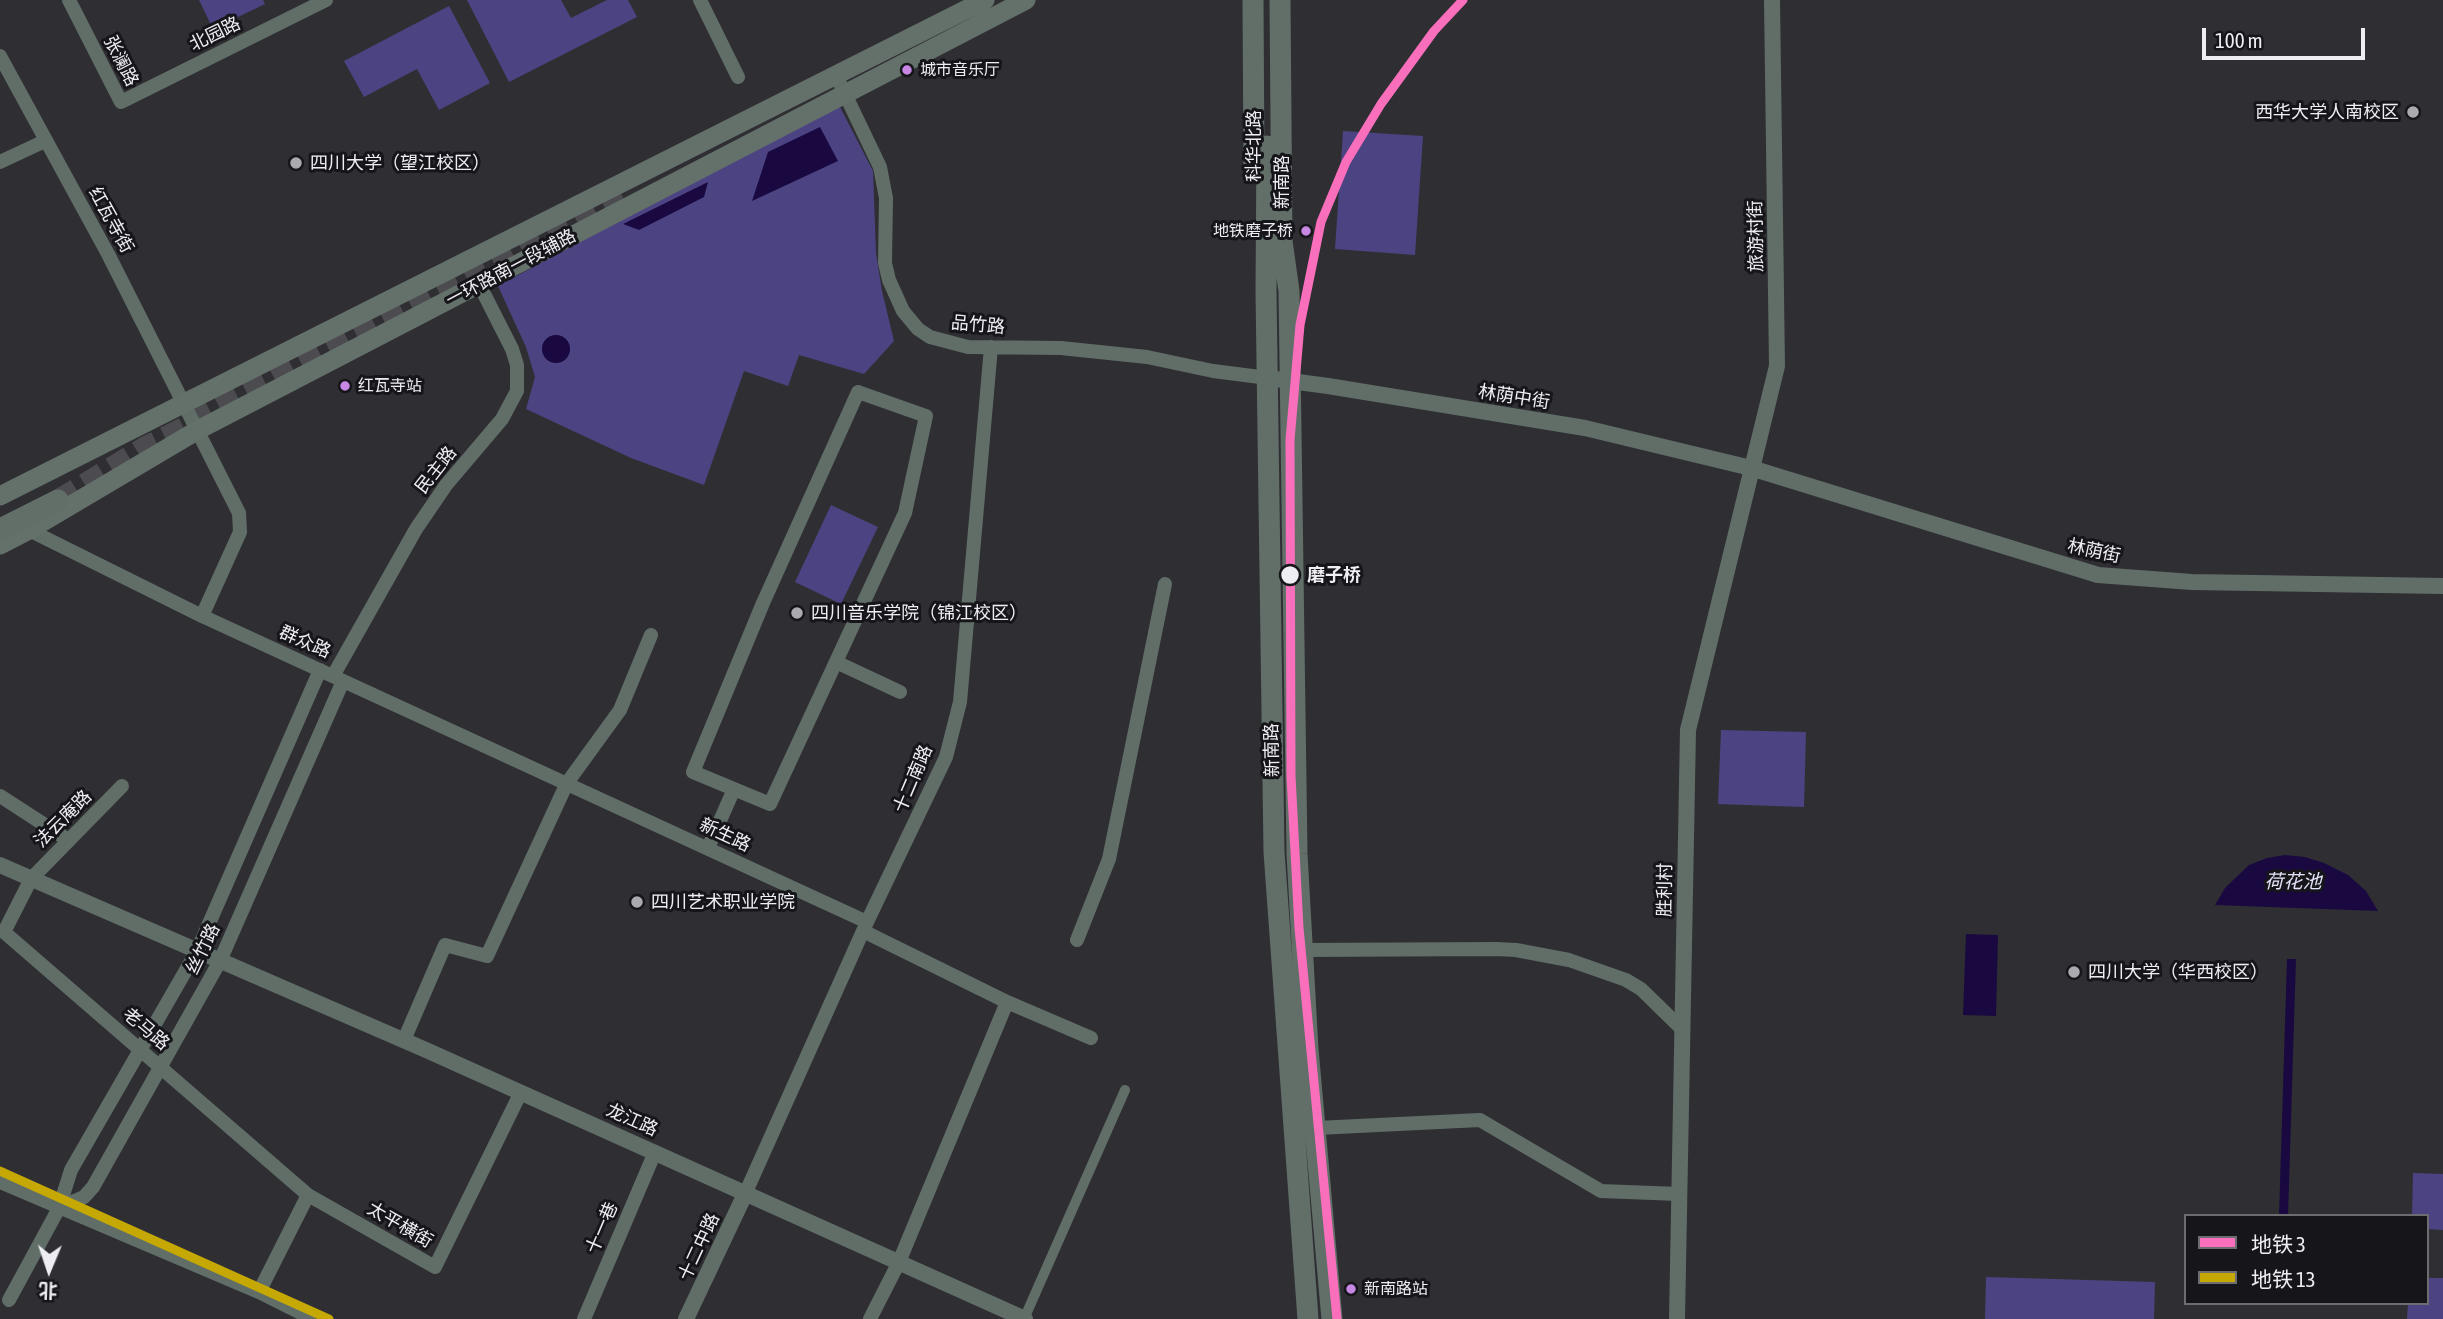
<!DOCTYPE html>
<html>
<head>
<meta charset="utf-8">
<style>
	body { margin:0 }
	#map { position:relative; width:2443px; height:1319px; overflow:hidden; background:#2f2f33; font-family:"Asap Condensed","Noto Sans SC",sans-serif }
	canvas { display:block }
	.legend { position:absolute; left:2184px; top:1214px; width:245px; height:91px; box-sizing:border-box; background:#16161a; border:2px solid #6c6c71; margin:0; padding:9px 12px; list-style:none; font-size:21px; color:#ededf3 }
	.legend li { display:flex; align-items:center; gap:14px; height:35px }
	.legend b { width:35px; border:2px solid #6c6c71 }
	.north { position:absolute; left:14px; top:1235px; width:70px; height:70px; -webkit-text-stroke:5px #16161a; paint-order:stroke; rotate:182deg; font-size:19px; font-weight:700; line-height:28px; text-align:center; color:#ededf3 }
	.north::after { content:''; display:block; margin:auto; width:24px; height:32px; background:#ededf3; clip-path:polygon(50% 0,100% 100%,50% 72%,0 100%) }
	.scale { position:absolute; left:2202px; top:28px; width:163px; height:32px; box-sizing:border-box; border:4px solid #ededf3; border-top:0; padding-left:9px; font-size:21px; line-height:24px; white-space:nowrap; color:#ededf3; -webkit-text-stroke:5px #16161a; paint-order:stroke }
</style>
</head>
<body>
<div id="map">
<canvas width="2443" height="1319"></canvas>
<ul class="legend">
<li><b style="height:9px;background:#f96fbc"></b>地铁 3</li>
<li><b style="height:9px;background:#c5a900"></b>地铁 13</li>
</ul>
<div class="north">北</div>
<div class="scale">100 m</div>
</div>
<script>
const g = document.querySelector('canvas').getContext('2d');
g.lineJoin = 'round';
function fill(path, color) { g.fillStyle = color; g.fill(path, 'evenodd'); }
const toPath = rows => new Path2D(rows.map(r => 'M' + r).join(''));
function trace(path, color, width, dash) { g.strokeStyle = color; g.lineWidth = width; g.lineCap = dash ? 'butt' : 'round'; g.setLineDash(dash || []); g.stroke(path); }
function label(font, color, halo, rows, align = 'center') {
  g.font = font + ' "Asap Condensed","Noto Sans SC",sans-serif'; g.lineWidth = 6; g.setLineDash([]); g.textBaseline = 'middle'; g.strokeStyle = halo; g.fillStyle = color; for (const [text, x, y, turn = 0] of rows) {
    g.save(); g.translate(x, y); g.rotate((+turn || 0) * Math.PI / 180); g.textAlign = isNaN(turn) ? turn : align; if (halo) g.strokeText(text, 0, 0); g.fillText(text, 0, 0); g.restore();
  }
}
const green = toPath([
	[199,0,263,0,265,4,213,29],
	[467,0,561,0,571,18,607,0,628,0,637,17,509,82],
	[449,6,490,83,439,110,417,69,364,97,344,61],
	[840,107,873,171,876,253,882,291,894,341,864,374,799,355,788,386,744,371,704,485,631,458,526,409,535,377,526,347,498,286,742,155],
	[1343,131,1423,136,1415,255,1335,249],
	[831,505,878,527,841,604,795,582],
	[1721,730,1806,732,1804,807,1718,804],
	[2413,1173,2443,1174,2443,1230,2427,1229,2427,1216,2412,1216],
	[1986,1277,2155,1282,2154,1319,1985,1319],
	[2427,1278,2443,1278,2443,1319,2407,1319,2408,1303,2427,1303]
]);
const water = toPath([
	[820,127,838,161,752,201,768,152],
	[708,182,704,197,639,230,623,224],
	'542 349a14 14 0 1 1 28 0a14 14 0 1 1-28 0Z',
	[2285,855,2305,857,2324,863,2348,875,2366,891,2378,911,2215,905,2225,888,2249,865,2267,858],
	[1966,934,1998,935,1996,1016,1963,1015],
	[2287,959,2296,959,2288,1216,2279,1216]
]);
const primaryTunnel = toPath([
	[189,416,630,189],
	[58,500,145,447,205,417]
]);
const pedestrian = toPath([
	[1024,1319,1125,1090]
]);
const minor = toPath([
	[69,0,121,102,326,0],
	[700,0,738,77],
	[0,56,108,254,239,513,240,532,202,616],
	[836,75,880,167,886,198,885,263,889,280,903,311,918,329,930,337,968,347,1061,348,1147,357,1213,371,1268,378],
	[0,162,45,141],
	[858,392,926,416,905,513,770,804,693,772,763,603,858,392],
	[29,530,202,616,867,922],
	[836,662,900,692],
	[333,676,416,529,446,485,502,419,517,391,517,365,512,349,479,284],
	[122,786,31,879,4,932,308,1195,435,1267,521,1092],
	[0,796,68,840],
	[708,848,734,789],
	[863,931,1007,1002,1091,1038],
	[1077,940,1109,859,1165,584],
	[1303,950,1496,949,1516,950,1569,960,1626,980,1641,989,1682,1029],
	[404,1040,445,945,487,956,567,783,620,710,651,635],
	[1317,1128,1480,1120,1601,1191,1679,1194],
	[0,1182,259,1292,313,1319],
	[746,1192,867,922,946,757,960,702,991,347],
	[59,1208,84,1197,93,1187,220,961,343,681],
	[259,1292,308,1195],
	[9,1300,59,1208,71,1170,197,951,320,670],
	[584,1319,655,1152],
	[870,1319,899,1262,1007,1002]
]);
const tertiary = toPath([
	[1268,378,1328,386,1585,428,1751,468,2098,575,2192,582,2443,586],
	[0,865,426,1050,1025,1319],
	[686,1319,746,1192],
	[1677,1319,1688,730,1777,366,1772,0]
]);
const secondary = toPath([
	[0,496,985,0],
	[0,545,29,530,198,430,1026,0]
]);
const primary = toPath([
	[1253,0,1254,169],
	[1280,0,1282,241,1289,291,1297,854,1308,1049,1332,1319],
	[1267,146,1266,291,1274,852,1308,1319],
	[0,529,58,500]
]);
const metro1 = toPath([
	[1337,1319,1299,928,1291,776,1290,440,1300,325,1321,222,1346,162,1381,104,1434,31,1463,0]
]);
const metro2 = toPath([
	[0,1171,329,1319]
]);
const markers = [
	[907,70,6,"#c787e3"],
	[2413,112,7,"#aaaab0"],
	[296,163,7,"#aaaab0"],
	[1306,231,6,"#c787e3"],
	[345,386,6,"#c787e3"],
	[1290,575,10,"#ededf3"],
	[797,613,7,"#aaaab0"],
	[637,902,7,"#aaaab0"],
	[2074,972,7,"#aaaab0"],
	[1351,1289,6,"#c787e3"]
];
const busNames = [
	["城市音乐厅",920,70],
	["地铁磨子桥",1293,231,"right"],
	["红瓦寺站",358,386],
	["新南路站",1364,1289]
];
const streetNames = [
	["北园路",215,34,-26],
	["张澜路",121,61,63],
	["科华北路",1254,146,-90],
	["新南路",1282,182,-90],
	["红瓦寺街",111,220,61],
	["旅游村街",1756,236,-91],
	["一环路南一段辅路",511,268,-28],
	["品竹路",978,325,5],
	["林荫中街",1514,397,9],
	["民主路",436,470,-52],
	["林荫街",2094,551,12],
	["群众路",305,642,24],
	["新南路",1272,750,-91],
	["十二南路",913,779,-67],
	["法云庵路",63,819,-45],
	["新生路",725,835,25],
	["胜利村",1665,890,-89],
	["丝竹路",203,949,-64],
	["老马路",146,1029,40],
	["龙江路",632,1120,24],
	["太平横街",400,1225,30],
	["十一巷",602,1228,-67],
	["十二中路",699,1247,-65]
];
const poiNames = [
	["西华大学人南校区",2399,112,"right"],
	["四川大学（望江校区）",310,163],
	["四川音乐学院（锦江校区）",811,613],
	["四川艺术职业学院",651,902],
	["四川大学（华西校区）",2088,972]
];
const stopNames = [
	["磨子桥",1307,575]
];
const waterNames = [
	["荷花池",2293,882]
];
fill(green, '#4c4482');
fill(water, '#190940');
trace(primaryTunnel, '#4c4c50', 21, [21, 10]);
trace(pedestrian, '#616e68', 10);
trace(minor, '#616e68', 14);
trace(tertiary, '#616e68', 16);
trace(secondary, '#64706a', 19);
trace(primary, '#626f69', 21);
trace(metro1, '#f96fbc', 9);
trace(metro2, '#c5a900', 9);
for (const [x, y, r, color] of markers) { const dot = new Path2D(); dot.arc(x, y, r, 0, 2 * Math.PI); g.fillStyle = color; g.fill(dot); trace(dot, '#16161a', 2.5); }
label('16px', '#ededf3', '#16161a', busNames, 'left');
label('18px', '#ededf3', '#16161a', streetNames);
label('18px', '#ededf3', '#16161a', poiNames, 'left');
label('bold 18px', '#ededf3', '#16161a', stopNames, 'left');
label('italic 19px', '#e1e1f8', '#16161a', waterNames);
</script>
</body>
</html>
